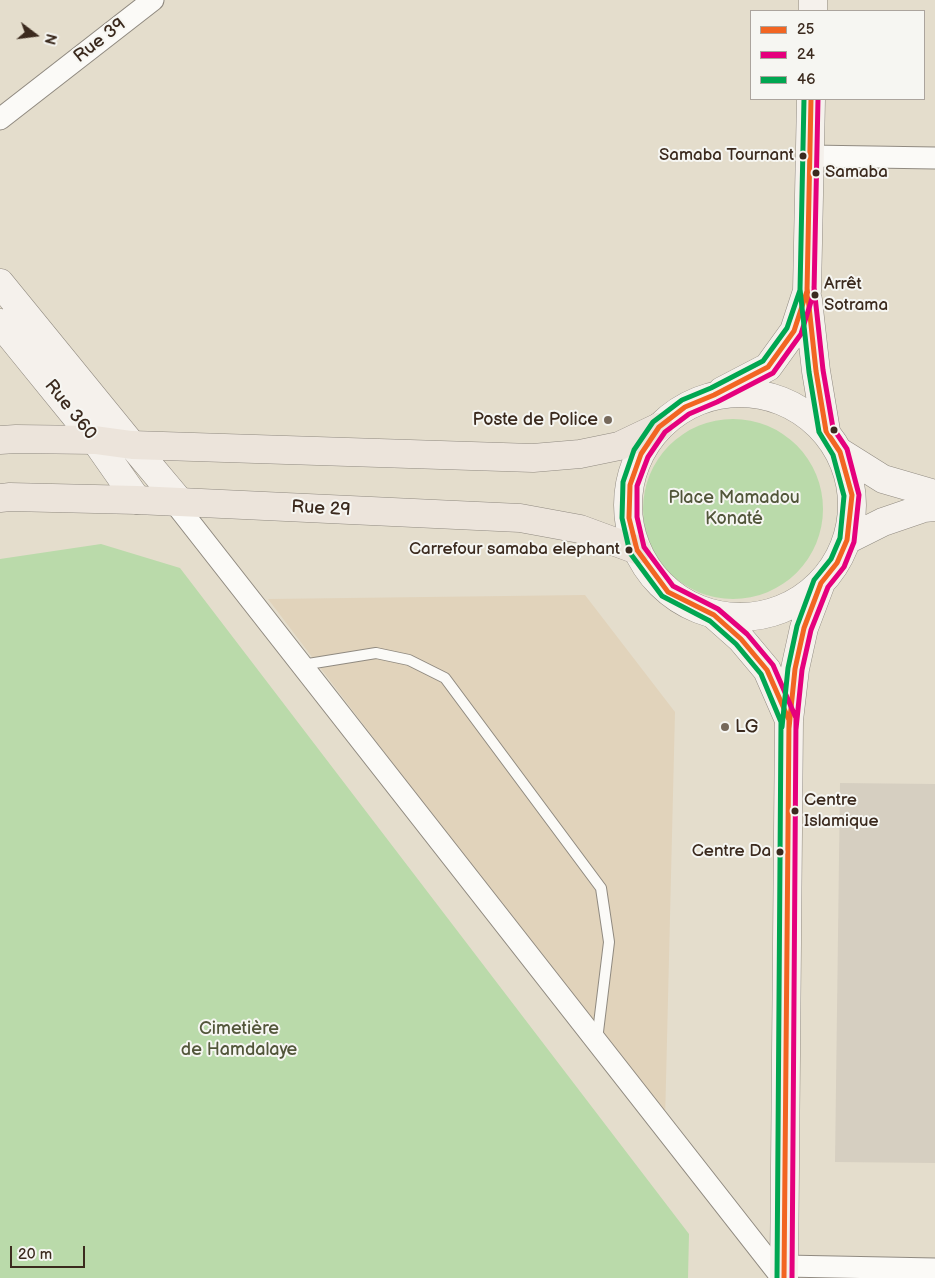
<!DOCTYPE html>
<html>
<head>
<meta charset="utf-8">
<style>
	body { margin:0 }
	#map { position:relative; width:935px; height:1278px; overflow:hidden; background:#e4ddcc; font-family:"Balsamiq Sans",sans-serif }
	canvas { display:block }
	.legend { position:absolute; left:750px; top:10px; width:175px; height:90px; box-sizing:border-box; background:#f6f6f2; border:1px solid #aba49d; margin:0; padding:6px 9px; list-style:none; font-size:15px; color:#3b2a1e }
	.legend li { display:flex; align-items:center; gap:10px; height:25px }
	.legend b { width:25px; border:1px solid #aba49d }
	.north { position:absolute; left:10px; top:10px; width:50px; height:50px; -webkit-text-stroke:4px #f6f6f2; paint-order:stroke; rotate:105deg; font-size:14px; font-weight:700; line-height:20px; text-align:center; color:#3b2a1e }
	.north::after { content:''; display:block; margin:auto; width:18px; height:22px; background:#3b2a1e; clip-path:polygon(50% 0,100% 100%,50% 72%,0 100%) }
	.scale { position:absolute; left:10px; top:1246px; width:75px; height:22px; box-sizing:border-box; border:2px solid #3b2a1e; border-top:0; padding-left:6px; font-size:15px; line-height:18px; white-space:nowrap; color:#3b2a1e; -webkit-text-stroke:4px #f6f6f2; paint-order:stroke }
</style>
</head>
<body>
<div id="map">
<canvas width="935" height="1278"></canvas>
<ul class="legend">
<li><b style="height:6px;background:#f26522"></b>25</li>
<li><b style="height:6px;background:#e5007d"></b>24</li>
<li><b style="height:6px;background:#00a651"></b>46</li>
</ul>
<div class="north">N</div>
<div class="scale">20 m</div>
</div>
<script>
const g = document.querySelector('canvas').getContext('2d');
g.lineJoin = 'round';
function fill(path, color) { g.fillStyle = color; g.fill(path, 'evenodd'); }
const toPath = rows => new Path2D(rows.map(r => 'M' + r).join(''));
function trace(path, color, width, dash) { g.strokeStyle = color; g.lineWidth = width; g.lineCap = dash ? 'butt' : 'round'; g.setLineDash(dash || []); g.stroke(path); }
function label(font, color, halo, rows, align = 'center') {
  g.font = font + ' "Balsamiq Sans",sans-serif'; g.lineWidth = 4; g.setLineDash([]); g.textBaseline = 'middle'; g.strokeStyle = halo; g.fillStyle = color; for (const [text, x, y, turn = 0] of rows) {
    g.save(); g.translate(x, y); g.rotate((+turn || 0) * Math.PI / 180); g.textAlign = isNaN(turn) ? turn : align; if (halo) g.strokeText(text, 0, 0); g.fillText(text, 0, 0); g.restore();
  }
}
const built = toPath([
	[585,595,675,712,665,1122,268,599]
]);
const industrial = toPath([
	[840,783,935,784,935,1163,835,1162]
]);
const green = toPath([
	'643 509a90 90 0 1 1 180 0a90 90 0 1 1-180 0Z',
	[101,544,180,568,689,1234,688,1278,0,1278,0,559]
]);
const lane = toPath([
	[302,665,376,653,409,660,445,678,601,888,609,942,597,1040]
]);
const street = toPath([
	[0,119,153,0],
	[810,156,935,158],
	[174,502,782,1278],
	[785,1266,935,1269]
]);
const secondary = toPath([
	[813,11,813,0],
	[0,283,132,445,180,502],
	[808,300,816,371,826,431],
	[0,323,95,440,137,500],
	[722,391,768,367,794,331,807,291,811,99],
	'628 505a112 112 0 1 1 224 0a112 112 0 1 1-224 0Z',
	[840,452,883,479,935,494],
	[847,540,883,522,924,508,935,507],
	[714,615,741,639,767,670,788,718],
	[784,1278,789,720,795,669,804,628,821,583]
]);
const primary = toPath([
	[0,440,16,439,95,440,132,445,533,458,580,454,619,446,659,427],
	[0,498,10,497,137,500,520,518,580,529,637,550]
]);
const bus1 = toPath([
	[789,728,795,669,804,628,821,583,837,563,847,540,852,495,840,452,826,431,816,371,807,288],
	[784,1278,789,720,767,670,741,639,714,615,668,592,637,550,629,518,630,485,641,454,659,427,685,407,714,395,768,367,794,331,807,291,811,99]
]);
const bus2 = toPath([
	[796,729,802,670,811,630,828,587,844,567,854,542,859,495,847,449,833,428,823,370,814,287],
	[792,1278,796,718,773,665,747,634,718,609,673,586,644,547,637,517,637,486,648,457,665,432,689,414,717,402,773,373,801,334,814,292,818,99]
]);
const bus3 = toPath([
	[782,727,788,668,797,626,814,580,831,559,840,538,844,496,833,455,819,432,809,372,800,289],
	[777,1278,781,722,761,674,736,644,710,621,662,596,630,553,622,518,623,482,634,450,653,422,682,400,711,388,763,361,787,328,800,290,804,99]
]);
const markers = [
	[803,156,4.5,"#3b2a1e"],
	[816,173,4.5,"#3b2a1e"],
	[815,295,4.5,"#3b2a1e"],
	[608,420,5,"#76695b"],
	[834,430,4.5,"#3b2a1e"],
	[629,550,4.5,"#3b2a1e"],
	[725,727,5,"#76695b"],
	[795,811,4.5,"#3b2a1e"],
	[780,852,4.5,"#3b2a1e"]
];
const busNames = [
	["Samaba Tournant",794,156],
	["Samaba",825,173,"left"],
	["Arrêt",824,285,"left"],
	["Sotrama",824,306,"left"],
	["Carrefour samaba elephant",620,550],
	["Centre",804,801,"left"],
	["Islamique",804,822,"left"],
	["Centre Da",771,852]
];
const streetNames = [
	["Rue 39",100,41,-38],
	["Rue 360",70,410,51],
	["Rue 29",321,509,3]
];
const poiNames = [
	["Poste de Police",598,420],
	["LG",735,727,"left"]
];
const parkNames = [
	["Place Mamadou",734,498],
	["Konaté",734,519],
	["Cimetière",239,1029],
	["de Hamdalaye",239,1050]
];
fill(built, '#e1d3bb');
fill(industrial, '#d6cfc1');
fill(green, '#badaaa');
trace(lane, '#908a80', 12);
trace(street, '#908a80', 23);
trace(secondary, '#908a80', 29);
trace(primary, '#908a80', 29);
trace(lane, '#fbfaf7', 10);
trace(street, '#fbfaf7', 21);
trace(secondary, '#f5f1ec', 28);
trace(primary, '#ece4db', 28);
trace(bus1, '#f26522', 5);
trace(bus2, '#e5007d', 5);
trace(bus3, '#00a651', 5);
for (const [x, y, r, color] of markers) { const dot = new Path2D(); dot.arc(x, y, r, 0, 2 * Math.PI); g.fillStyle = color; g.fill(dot); trace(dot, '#f6f6f2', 2); }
label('17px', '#3b2a1e', '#f6f6f2', busNames, 'right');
label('18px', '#3b2a1e', '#f6f6f2', streetNames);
label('18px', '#3b2a1e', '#f6f6f2', poiNames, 'right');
label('18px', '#52563a', '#f6f6f2', parkNames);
</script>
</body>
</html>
